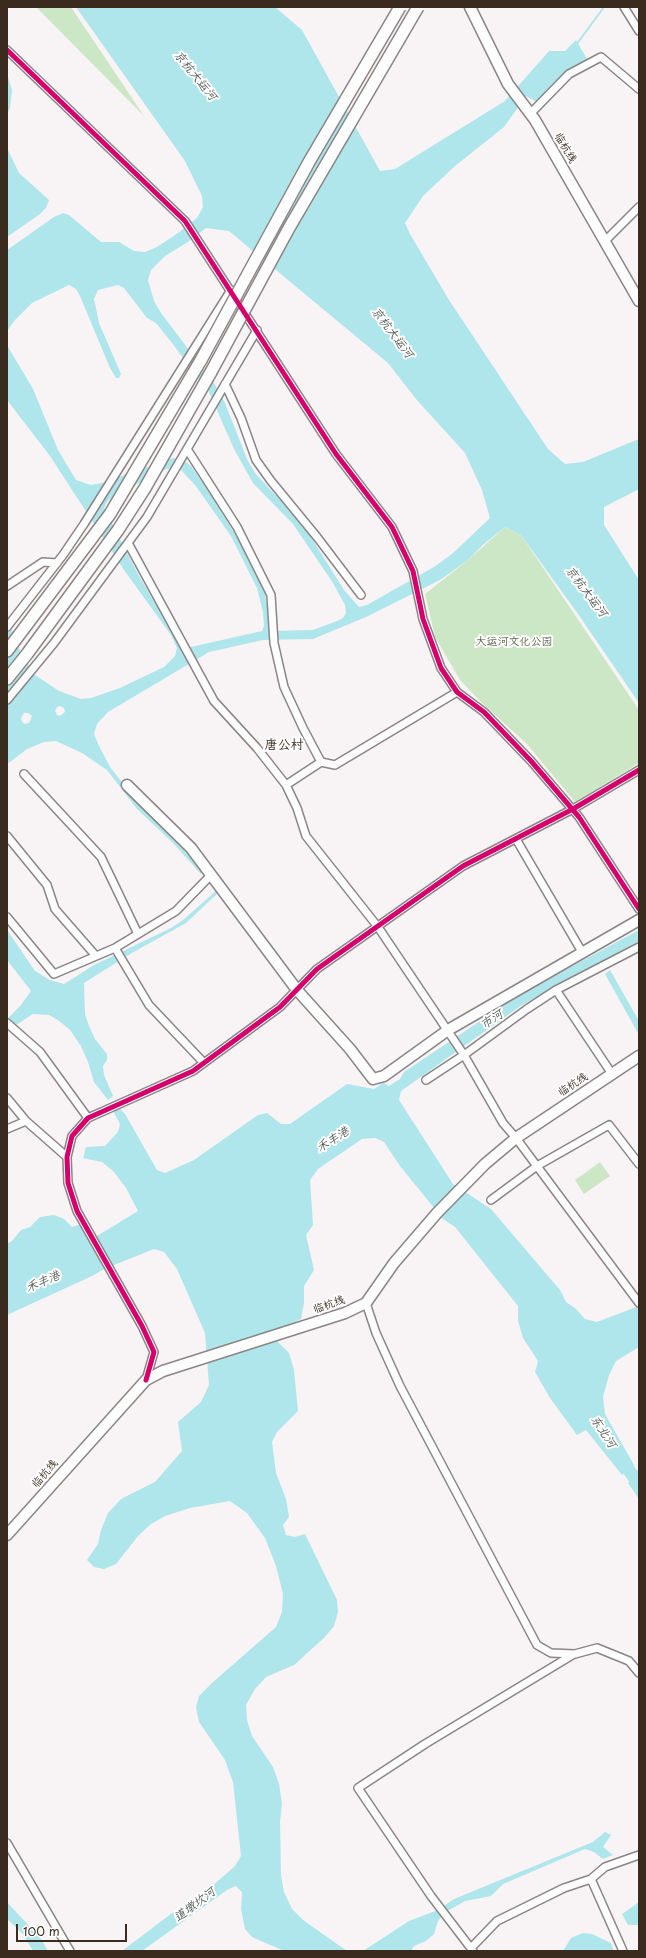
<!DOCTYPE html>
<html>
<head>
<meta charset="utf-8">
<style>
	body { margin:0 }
	#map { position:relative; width:646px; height:1958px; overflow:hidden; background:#f8f3f5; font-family:"Playpen Sans",sans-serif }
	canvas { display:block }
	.frame { position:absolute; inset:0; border:8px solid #3b2a1e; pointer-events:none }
	.scale { position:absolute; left:16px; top:1924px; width:111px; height:18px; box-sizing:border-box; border:2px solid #3b2a1e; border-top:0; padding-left:5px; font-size:12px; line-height:14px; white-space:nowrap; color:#3b2a1e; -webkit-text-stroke:3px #fff; paint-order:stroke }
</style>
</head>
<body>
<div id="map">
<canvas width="646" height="1958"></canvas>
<div class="frame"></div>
<div class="scale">100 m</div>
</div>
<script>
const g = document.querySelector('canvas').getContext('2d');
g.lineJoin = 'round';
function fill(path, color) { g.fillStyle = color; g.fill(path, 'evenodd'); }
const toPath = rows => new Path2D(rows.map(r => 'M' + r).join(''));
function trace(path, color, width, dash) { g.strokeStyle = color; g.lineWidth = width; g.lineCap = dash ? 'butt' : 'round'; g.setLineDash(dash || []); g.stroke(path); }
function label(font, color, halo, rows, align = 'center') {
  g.font = font + ' "Playpen Sans","LXGW WenKai TC",sans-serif'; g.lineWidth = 4; g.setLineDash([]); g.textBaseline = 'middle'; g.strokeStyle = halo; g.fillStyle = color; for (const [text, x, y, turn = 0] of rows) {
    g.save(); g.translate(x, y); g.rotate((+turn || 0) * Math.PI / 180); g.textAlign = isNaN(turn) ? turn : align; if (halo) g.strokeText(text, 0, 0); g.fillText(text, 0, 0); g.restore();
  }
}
const green = toPath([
	[36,7,71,7,144,116],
	[505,527,521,535,639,710,639,763,575,802,527,744,482,703,460,680,435,637,425,594,468,560],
	[600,1162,610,1176,584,1194,575,1180]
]);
const water = toPath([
	[76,7,275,7,302,30,380,171,395,169,505,101,549,51,565,51,576,40,587,59,538,103,526,96,504,127,455,166,423,196,405,223,410,234,449,300,548,449,565,464,583,462,639,439,639,489,604,507,604,525,639,580,639,703,578,614,521,535,505,527,484,544,468,560,440,580,366,617,313,639,263,640,209,652,108,712,97,724,94,734,99,746,110,767,142,808,203,870,201,874,173,843,137,809,107,770,82,753,56,741,44,742,27,749,10,762,7,763,7,618,21,653,35,675,59,691,81,699,91,698,120,688,164,667,175,656,177,648,171,635,124,570,50,456,7,400,7,345,33,389,58,450,76,480,91,485,102,483,173,458,182,459,191,466,212,496,245,551,265,593,271,631,313,630,337,621,343,618,346,613,345,605,333,583,293,524,253,483,234,449,209,392,172,343,156,323,147,318,124,288,118,285,98,290,94,299,99,323,121,374,119,378,116,378,110,368,80,296,76,289,69,285,32,303,15,320,7,331,7,250,54,217,63,213,69,215,101,242,119,242,134,251,145,252,157,247,178,233,197,218,203,207,202,196,185,161],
	[206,228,229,231,388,363,416,399,465,453,482,490,490,518,452,554,434,567,367,605,359,607,344,590,304,526,255,473,247,459,225,403,214,383,161,313,154,301,148,280,151,270,165,256,188,242],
	[174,468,180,469,195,485,231,536,257,588,263,612,264,626,262,631,191,647,185,644,153,600,138,574,104,508,107,502,112,497,166,469],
	[60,706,64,708,65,712,60,716,57,715,55,711,57,707],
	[24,713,28,713,32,716,29,723,24,724,21,720,22,716],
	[7,74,12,90,10,108,7,114],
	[7,148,19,173,49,200,46,208,40,214,7,237],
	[217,890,219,892,186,923,130,954,84,983,85,1014,89,1026,95,1039,107,1054,107,1060,103,1066,104,1075,113,1096,108,1100,94,1082,88,1062,81,1046,70,1030,58,1020,49,1015,33,1014,7,1031,7,1019,21,1005,31,991,7,960,7,930,35,971,50,980,64,984,94,965,171,928,183,920],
	[639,930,639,941,522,1005,401,1091,399,1100,453,1184,491,1209,560,1290,566,1302,576,1309,585,1319,597,1322,639,1306,639,1347,616,1361,609,1375,603,1397,605,1414,634,1465,622,1475,586,1430,577,1435,550,1398,535,1372,538,1361,523,1338,518,1321,518,1306,455,1227,443,1219,400,1166,384,1142,375,1138,362,1139,318,1169,310,1180,313,1225,306,1235,314,1270,304,1286,304,1303,301,1319,276,1331,278,1342,289,1353,294,1370,298,1411,277,1432,272,1442,276,1473,286,1499,289,1517,283,1525,286,1535,295,1537,305,1534,337,1600,338,1612,334,1626,324,1638,294,1665,266,1677,255,1689,246,1705,247,1720,252,1736,273,1767,279,1784,282,1804,280,1821,281,1875,284,1892,292,1909,303,1920,347,1951,284,1951,252,1937,245,1929,241,1909,242,1892,236,1886,227,1890,142,1951,122,1951,176,1910,203,1894,235,1866,241,1856,233,1782,225,1760,199,1722,196,1707,199,1696,212,1683,276,1627,282,1612,283,1594,276,1566,265,1538,247,1513,230,1501,190,1508,165,1516,151,1524,138,1536,116,1564,104,1569,94,1567,87,1560,98,1544,101,1530,108,1513,121,1499,155,1482,182,1451,178,1422,201,1402,209,1385,205,1333,177,1269,164,1252,154,1249,104,1269,92,1276,7,1315,7,1243,11,1242,21,1230,30,1227,40,1217,54,1215,64,1219,72,1227,81,1224,86,1235,97,1236,138,1211,126,1188,114,1172,102,1162,83,1158,86,1147,105,1146,118,1132,120,1124,113,1111,119,1108,125,1114,157,1170,165,1173,194,1160,258,1115,267,1113,281,1124,290,1124,347,1084,374,1089,383,1083,389,1086,400,1079,404,1072,519,995],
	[610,970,639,1021,639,1035,605,974],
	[639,1473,639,1499,628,1483],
	[605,1832,611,1835,603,1847,613,1855,603,1859,594,1852,585,1849,503,1884,491,1896,465,1901,444,1913,438,1921,434,1934,426,1941,414,1946,411,1951,363,1951,409,1921,438,1910,454,1899,593,1842],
	[7,1902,41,1939,48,1951,33,1951,23,1934,7,1919],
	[639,1902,639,1925,628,1925,622,1914],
	[583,1933,592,1934,611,1943,614,1951,563,1951,571,1938]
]);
const stream = toPath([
	[576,45,604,7]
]);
const river = toPath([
	[618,1455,639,1484]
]);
const street = toPath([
	[624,7,639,31],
	[7,50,185,221,336,454,392,527,413,571,423,619,441,668,457,692,484,712,531,761,579,817,639,909],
	[530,114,569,74,601,57,639,89],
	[605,241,639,207],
	[225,384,241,418,256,460,271,481,317,537,361,595],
	[187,449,237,527,271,595,274,643,284,687,303,728,321,762,335,765,457,692],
	[128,543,214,701,257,748,286,785],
	[7,586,43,562,57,563],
	[7,627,63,555,84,524,231,290],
	[7,700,54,643,147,517,257,330],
	[321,762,286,785,297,808,306,836,378,927,464,1055,503,1123,516,1138,639,1303],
	[24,774,101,857,138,934],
	[7,836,47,885,55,909,96,956],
	[516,839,582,952],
	[7,917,54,974,115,948,176,911,211,875],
	[115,948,149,1005,204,1063],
	[556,990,612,1074],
	[7,1023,40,1052,88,1118],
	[426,1080,464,1055,527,1009,556,990,639,947],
	[7,1098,26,1121,67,1157],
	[7,1129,26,1121],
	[491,1200,537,1166,609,1125,639,1164],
	[366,1303,376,1333,400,1386,537,1645,551,1653,575,1654,597,1648,629,1661,639,1673],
	[146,1380,154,1352,142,1326,77,1211,68,1183,67,1157,72,1136,88,1118,193,1071,280,1007,317,969,463,866,573,809,639,770],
	[7,1843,70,1951],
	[591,1879,623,1951],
	[471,1948,497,1921,564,1888,591,1879,605,1867,639,1855],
	[473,1951,431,1896,358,1788,425,1744,574,1654]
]);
const secondary = toPath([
	[470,7,508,84,535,120,639,301],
	[127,785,191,848,297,990,350,1049,373,1079,384,1076,448,1030,639,920],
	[7,1535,146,1380,163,1371,345,1313,366,1303,394,1263,437,1213,485,1164,516,1138,639,1056]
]);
const primary = toPath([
	[7,651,110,514,201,360],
	[7,679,27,654,118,530,145,488,211,372]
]);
const primaryBridge = toPath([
	[201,360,309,162,400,7],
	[211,372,289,228,418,7]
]);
const cycleway = toPath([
	[7,50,185,221,336,454,392,527,413,571,423,619,441,668,457,692,484,712,531,761,579,817,639,909],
	[146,1380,154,1352,142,1326,77,1211,68,1183,67,1157,72,1136,88,1118,193,1071,280,1007,317,969,463,866,573,809,639,770]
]);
const streetNames = [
	["临杭线",565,148,60],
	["临杭线",573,1085,-33],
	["临杭线",329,1305,-19],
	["临杭线",45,1474,-49]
];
const parkNames = [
	["大运河文化公园",514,642]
];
const waterNames = [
	["京杭大运河",195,76,51],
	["京杭大运河",392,333,53],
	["京杭大运河",586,592,53],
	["市河",492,1020,-33],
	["禾丰港",333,1140,-32],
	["禾丰港",43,1282,-23],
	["东北河",603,1432,57],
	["道墩坎河",195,1905,-37]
];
const quarterNames = [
	["唐公村",284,745]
];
fill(green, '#cce7c6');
fill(water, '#aee6ec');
trace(stream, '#aee6ec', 2);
trace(river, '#aee6ec', 13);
trace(street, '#8b8684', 10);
trace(secondary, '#8b8684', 13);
trace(primary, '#8b8684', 14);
trace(street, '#fefdfe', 7);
trace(secondary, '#fefdfe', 10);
trace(primary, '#fefdfe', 11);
trace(primaryBridge, '#8b8684', 14, []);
trace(primaryBridge, '#fefdfe', 11);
trace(cycleway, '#d6006c', 5);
label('11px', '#3b2a1e', '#fff', streetNames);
label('11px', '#5c6045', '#fff', parkNames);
label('italic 12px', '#505850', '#fff', waterNames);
label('13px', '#3b2a1e', '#fff', quarterNames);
</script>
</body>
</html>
